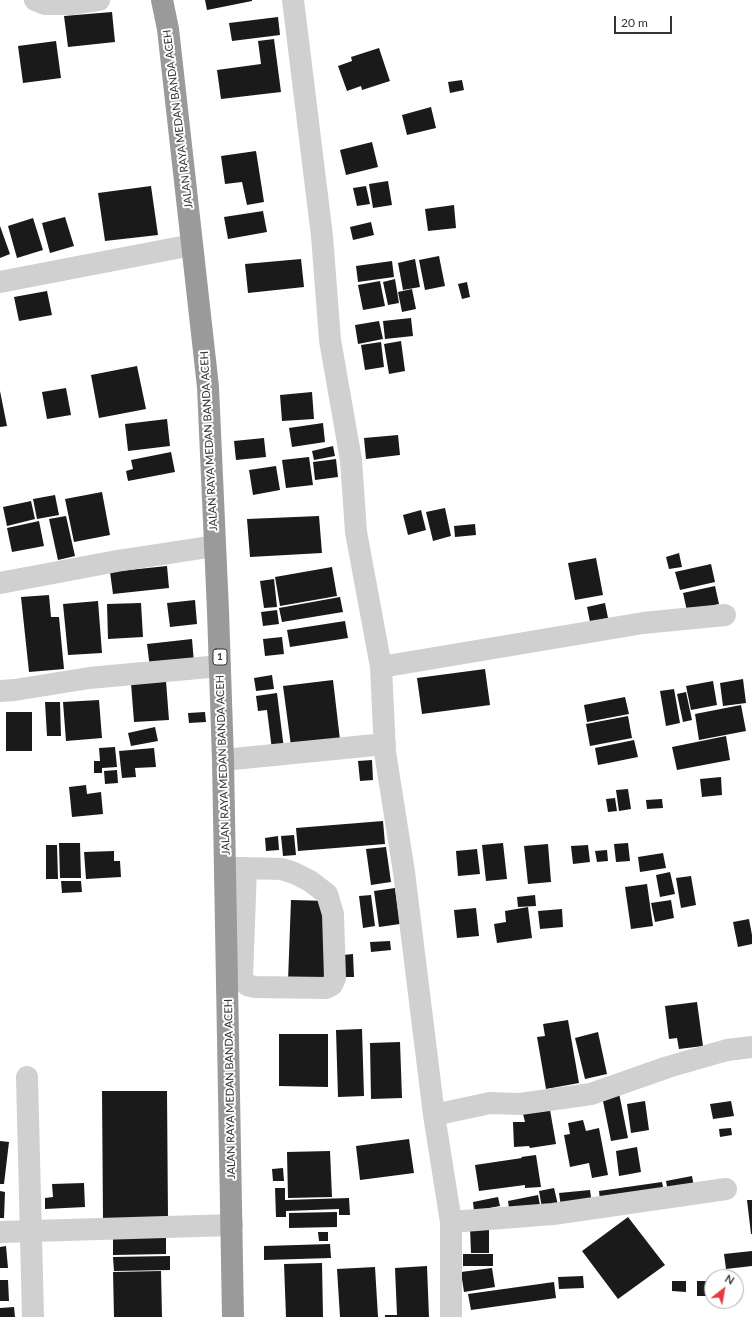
<!DOCTYPE html>
<html>
<head>
<meta charset="utf-8">
<style>
	body { margin:0 }
	#map { position:relative; width:752px; height:1317px; overflow:hidden; background:#fff; font-family:Lato,sans-serif }
	canvas { display:block }
	.north { position:absolute; left:704px; top:1269px; width:40px; height:40px; box-sizing:border-box; background:#fff; border:1px solid #adadad; border-radius:50%; rotate:31deg; font-size:11px; font-weight:700; line-height:16px; text-align:center; color:#333 }
	.north::after { content:''; display:block; margin:auto; width:14px; height:18px; background:#e63946; clip-path:polygon(50% 0,100% 100%,50% 72%,0 100%) }
	.scale { position:absolute; left:614px; top:16px; width:58px; height:18px; box-sizing:border-box; border:2px solid #333; border-top:0; padding-left:5px; font-size:12px; line-height:14px; white-space:nowrap; color:#333; -webkit-text-stroke:3px #fff; paint-order:stroke }
</style>
</head>
<body>
<div id="map">
<canvas width="752" height="1317"></canvas>
<div class="north">N</div>
<div class="scale">20 m</div>
</div>
<script>
const g = document.querySelector('canvas').getContext('2d');
g.lineJoin = 'round';
function fill(path, color) { g.fillStyle = color; g.fill(path, 'evenodd'); }
const toPath = rows => new Path2D(rows.map(r => 'M' + r).join(''));
function trace(path, color, width, dash) { g.strokeStyle = color; g.lineWidth = width; g.lineCap = dash ? 'butt' : 'round'; g.setLineDash(dash || []); g.stroke(path); }
function label(font, color, halo, rows, align = 'center') {
  g.font = font + ' Lato,sans-serif'; g.lineWidth = 4; g.setLineDash([]); g.textBaseline = 'middle'; g.strokeStyle = halo; g.fillStyle = color; for (const [text, x, y, turn = 0] of rows) {
    g.save(); g.translate(x, y); g.rotate((+turn || 0) * Math.PI / 180); g.textAlign = isNaN(turn) ? turn : align; if (halo) g.strokeText(text, 0, 0); g.fillText(text, 0, 0); g.restore();
  }
}
const building = toPath([
	[205,0,252,0,252,1,207,10],
	[112,12,115,42,68,47,64,16],
	[278,17,280,35,232,41,229,23],
	[274,39,281,92,221,99,217,70,261,64,258,41],
	[56,41,61,78,23,83,18,46],
	[379,48,390,81,362,90,361,86,347,91,338,66,352,61,351,57],
	[462,80,464,90,450,93,448,82],
	[431,107,436,128,407,135,402,115],
	[372,142,378,167,346,175,340,150],
	[256,151,264,202,247,205,242,182,225,184,221,156],
	[388,181,392,205,373,208,369,184],
	[151,186,158,235,105,241,98,193],
	[366,186,370,204,357,206,353,188],
	[454,205,456,228,428,231,425,209],
	[263,211,267,232,228,239,224,217],
	[65,217,74,246,50,253,42,223],
	[33,218,43,250,17,258,8,226],
	[371,222,374,235,353,240,350,227],
	[0,226,10,254,0,258],
	[439,256,445,286,425,290,419,260],
	[301,259,304,287,248,293,245,264],
	[415,259,420,287,403,290,398,263],
	[392,261,394,277,358,282,356,266],
	[395,279,399,303,388,305,383,282],
	[380,281,385,306,363,310,358,285],
	[467,282,470,297,462,299,458,284],
	[412,289,416,309,402,312,398,292],
	[47,291,52,315,19,321,14,297],
	[411,318,413,336,385,339,383,321],
	[379,321,383,339,358,344,355,325],
	[401,341,405,371,389,374,384,344],
	[381,342,384,367,365,370,361,345],
	[137,366,146,409,99,418,91,375],
	[66,388,71,415,47,419,42,392],
	[0,391,7,426,0,427],
	[312,392,314,419,282,421,280,395],
	[167,419,170,446,128,451,125,424],
	[323,423,325,442,292,447,289,428],
	[398,435,400,455,366,459,364,438],
	[264,438,266,457,236,460,234,441],
	[333,446,335,456,314,460,312,451],
	[171,452,175,472,128,481,126,471,133,469,131,460],
	[309,457,313,485,286,488,282,460],
	[336,459,338,477,315,480,313,462],
	[276,466,280,490,253,495,249,470],
	[102,492,110,535,74,542,65,499],
	[55,495,59,515,37,519,33,499],
	[31,501,35,519,7,526,3,507],
	[445,508,451,536,433,541,426,512],
	[421,510,426,530,408,535,403,515],
	[66,516,75,556,58,560,49,519],
	[319,516,322,553,250,557,247,519],
	[39,521,44,546,12,552,7,528],
	[475,524,476,535,455,537,454,526],
	[679,553,682,567,669,569,666,557],
	[596,558,603,595,575,600,568,563],
	[711,564,715,582,680,590,675,572],
	[167,566,169,588,113,594,110,572],
	[332,567,337,596,280,606,275,577],
	[274,579,277,607,264,608,260,581],
	[715,586,719,604,687,611,683,593],
	[49,595,51,617,59,617,64,669,29,672,21,597],
	[340,597,343,612,282,622,279,608],
	[195,600,197,624,170,627,167,603],
	[98,601,102,653,68,655,63,604],
	[141,603,143,637,108,639,107,604],
	[605,603,608,618,590,622,587,607],
	[277,610,279,624,263,626,261,612],
	[345,621,348,638,290,647,287,630],
	[282,637,284,654,265,656,263,639],
	[192,639,194,663,150,668,147,644],
	[485,669,490,705,422,714,417,678],
	[272,675,274,689,256,691,254,678],
	[743,679,746,703,723,706,720,683],
	[333,680,340,740,291,746,283,686],
	[166,681,169,720,134,722,131,683],
	[713,681,717,705,691,710,686,686],
	[674,689,680,723,666,726,660,691],
	[686,692,692,720,683,722,677,694],
	[277,693,284,749,272,750,267,710,258,711,256,696],
	[625,697,629,714,587,722,584,705],
	[99,700,102,738,66,741,63,702],
	[45,702,60,702,61,736,47,736],
	[741,705,746,731,699,740,695,714],
	[6,712,32,712,32,751,6,751],
	[205,712,206,722,189,723,188,713],
	[628,716,632,738,590,746,586,724],
	[155,727,158,741,131,746,128,733],
	[726,736,730,760,677,770,672,747],
	[634,740,638,757,598,765,595,748],
	[115,747,117,767,102,768,102,773,94,773,94,761,100,761,99,748],
	[154,748,156,767,135,768,136,777,122,778,119,751],
	[372,760,373,780,360,781,358,761],
	[117,770,118,783,105,784,104,771],
	[721,777,722,795,702,797,700,779],
	[86,785,87,794,101,792,103,814,72,817,69,787],
	[628,789,631,809,619,811,616,790],
	[615,798,617,811,608,812,606,799],
	[662,799,663,808,647,809,646,800],
	[383,821,385,844,298,851,296,828],
	[294,835,296,855,283,856,281,836],
	[278,836,279,850,266,851,265,838],
	[59,843,80,843,81,878,60,878],
	[503,843,507,879,486,881,482,845],
	[628,843,630,861,616,862,614,844],
	[548,844,551,882,528,884,524,846],
	[46,845,57,845,58,879,46,879],
	[588,845,590,862,573,864,571,846],
	[386,847,391,882,371,885,366,849],
	[477,849,480,874,458,876,456,851],
	[607,850,608,861,597,862,595,851],
	[114,851,114,861,120,861,121,877,86,879,84,852],
	[663,853,666,868,640,872,638,857],
	[670,872,675,894,660,897,656,875],
	[691,876,696,905,681,908,676,878],
	[61,881,81,881,82,892,62,893],
	[647,884,653,926,631,929,625,887],
	[395,888,400,924,379,927,374,891],
	[371,895,375,926,363,928,359,896],
	[535,895,536,906,518,907,517,897],
	[291,900,329,901,326,982,288,981],
	[671,900,674,918,655,922,651,903],
	[528,907,532,938,497,943,494,924,506,922,505,911],
	[476,908,479,936,457,938,454,910],
	[562,909,563,927,540,929,538,911],
	[749,919,752,935,752,944,738,947,733,922],
	[390,941,391,950,371,952,370,942],
	[353,954,354,977,344,977,343,955],
	[697,1002,703,1046,679,1049,677,1038,669,1039,665,1006],
	[568,1020,579,1083,546,1089,537,1037,545,1036,543,1024],
	[362,1029,364,1096,338,1097,336,1030],
	[598,1032,607,1074,585,1079,575,1038],
	[279,1034,328,1034,328,1087,279,1086],
	[400,1042,402,1098,371,1099,370,1043],
	[102,1091,167,1091,168,1220,103,1219],
	[619,1093,628,1138,611,1141,602,1096],
	[645,1101,649,1130,631,1133,627,1104],
	[731,1101,734,1116,713,1119,710,1104],
	[550,1110,556,1144,530,1148,529,1146,514,1147,513,1122,525,1122,523,1114],
	[583,1120,586,1131,599,1128,608,1175,592,1178,589,1163,570,1167,564,1135,570,1134,568,1123],
	[731,1128,732,1135,720,1137,719,1129],
	[409,1139,414,1173,360,1180,356,1146],
	[0,1141,9,1142,4,1184,0,1184],
	[637,1147,641,1172,619,1176,616,1151],
	[330,1151,332,1197,288,1198,287,1152],
	[536,1155,541,1187,525,1188,525,1185,479,1191,475,1165,522,1158,521,1157],
	[283,1168,284,1181,273,1181,272,1169],
	[692,1176,694,1187,668,1192,666,1181],
	[662,1182,664,1192,600,1201,599,1191],
	[84,1183,85,1207,45,1209,45,1198,53,1197,52,1184],
	[275,1188,285,1188,285,1200,349,1198,350,1215,339,1215,339,1209,286,1211,286,1217,276,1217],
	[554,1188,558,1205,542,1208,539,1191],
	[590,1190,592,1204,561,1207,559,1193],
	[0,1191,5,1192,4,1218,0,1218],
	[538,1195,541,1210,510,1215,508,1201],
	[498,1197,500,1206,474,1211,473,1202],
	[747,1200,752,1200,752,1234,751,1234],
	[337,1212,337,1227,289,1228,289,1213],
	[628,1217,665,1265,618,1299,582,1251],
	[470,1227,489,1227,489,1253,471,1253],
	[318,1232,328,1232,328,1241,319,1241],
	[113,1233,166,1233,166,1254,113,1255],
	[330,1244,331,1258,264,1260,264,1246],
	[6,1246,8,1268,0,1268,0,1247],
	[752,1251,752,1266,726,1269,724,1254],
	[463,1254,493,1254,493,1266,463,1266],
	[170,1256,170,1270,114,1271,113,1257],
	[322,1263,323,1317,286,1317,284,1264],
	[427,1266,429,1317,385,1317,385,1315,397,1315,395,1268],
	[375,1267,378,1317,340,1317,337,1269],
	[492,1268,495,1287,464,1292,461,1272],
	[161,1271,162,1317,114,1317,113,1272],
	[583,1276,584,1288,559,1289,558,1277],
	[0,1280,8,1280,9,1301,0,1301],
	[672,1281,686,1281,686,1292,672,1291],
	[697,1281,711,1281,710,1296,697,1296],
	[554,1282,556,1298,471,1310,468,1294],
	[14,1307,15,1317,0,1317,0,1308]
]);
const minor = toPath([
	[35,0,45,4,73,4,99,0],
	[293,0,322,236,330,340,351,460,356,532,381,667,385,752,404,872,434,1115],
	[0,282,192,245],
	[0,583,117,561,215,546],
	[381,667,643,623,725,615],
	[0,691,15,690,89,678,220,666],
	[223,760,385,744],
	[225,868,246,868,282,869,294,873,310,881,327,894,333,914,335,978,332,985,326,988,255,987,247,985,242,977,246,868],
	[27,1077,33,1317],
	[451,1222,553,1214,726,1189],
	[0,1232,232,1225],
	[451,1317,451,1222,434,1115,490,1103,520,1104,591,1094,668,1067,727,1050,752,1047]
]);
const highway = toPath([
	[162,0,168,29,208,387,218,611,223,760,233,1317]
]);
const shields = [
	[220,657,14]
];
const shieldNames = [
	["1",220,657]
];
const streetNames = [
	["JALAN RAYA MEDAN BANDA ACEH",178,119,-97],
	["JALAN RAYA MEDAN BANDA ACEH",209,441,-93],
	["JALAN RAYA MEDAN BANDA ACEH",223,765,-92],
	["JALAN RAYA MEDAN BANDA ACEH",230,1089,-91]
];
fill(building, '#1a1a1a');
trace(minor, '#d0d0d0', 22);
trace(highway, '#9a9a9a', 22);
for (const [x, y, w] of shields) { const box = new Path2D(); box.roundRect(x - w / 2, y - 8, w, 16, 3); g.fillStyle = '#fff'; g.fill(box); trace(box, '#333', 1); }
label('bold 10px', '#333', null, shieldNames);
label('11px', '#333', '#fff', streetNames);
</script>
</body>
</html>
